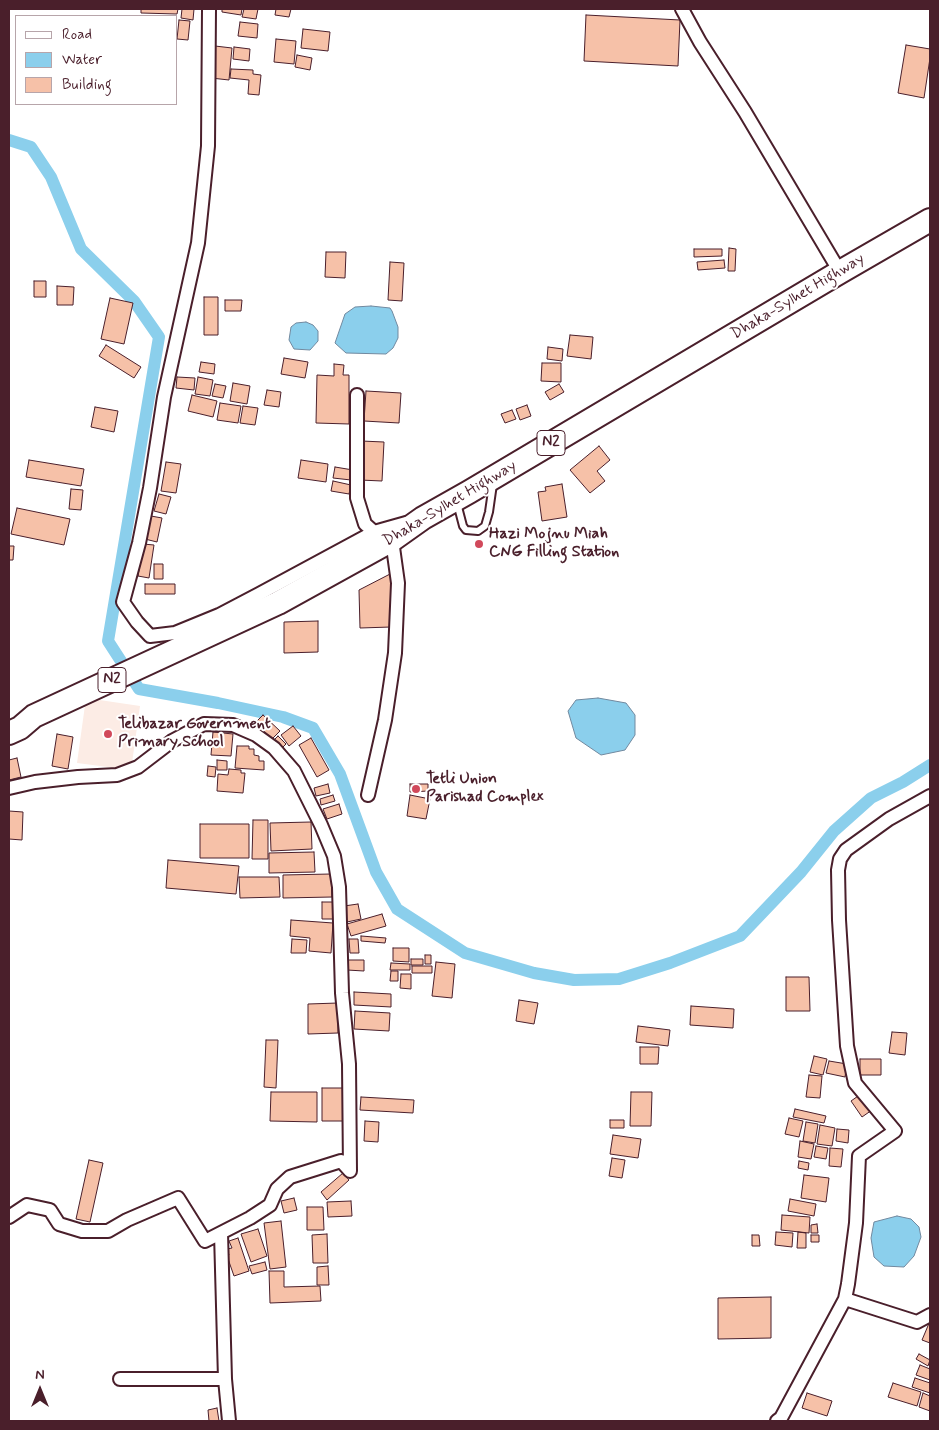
<!DOCTYPE html>
<html>
<head>
<meta charset="utf-8">
<style>
	body { margin:0 }
	#map { position:relative; width:939px; height:1430px; overflow:hidden; background:#fff; font-family:Mynerve,sans-serif }
	canvas { display:block }
	.frame { position:absolute; inset:0; border:10px solid #4a1f2b; pointer-events:none }
	.legend { position:absolute; left:15px; top:15px; width:162px; height:90px; box-sizing:border-box; background:#fff; border:1px solid #b7a5aa; margin:0; padding:6px 9px; list-style:none; font-size:15px; color:#4a1f2b }
	.legend li { display:flex; align-items:center; gap:10px; height:25px }
	.legend b { width:25px; border:1px solid #b7a5aa }
	.north { position:absolute; left:15px; top:1365px; width:50px; height:50px; -webkit-text-stroke:4px #fff; paint-order:stroke; rotate:0deg; font-size:14px; font-weight:700; line-height:20px; text-align:center; color:#4a1f2b }
	.north::after { content:''; display:block; margin:auto; width:18px; height:22px; background:#4a1f2b; clip-path:polygon(50% 0,100% 100%,50% 72%,0 100%) }
</style>
</head>
<body>
<div id="map">
<canvas width="939" height="1430"></canvas>
<div class="frame"></div>
<ul class="legend">
<li><b style="height:6px;background:#fff"></b>Road</li>
<li><b style="height:14px;background:#8bcfec"></b>Water</li>
<li><b style="height:14px;background:#f6c1a8"></b>Building</li>
</ul>
<div class="north">N</div>
</div>
<script>
const g = document.querySelector('canvas').getContext('2d');
g.lineJoin = 'round';
function fill(path, color) { g.fillStyle = color; g.fill(path, 'evenodd'); }
const toPath = rows => new Path2D(rows.map(r => 'M' + r).join(''));
function trace(path, color, width, dash) { g.strokeStyle = color; g.lineWidth = width; g.lineCap = dash ? 'butt' : 'round'; g.setLineDash(dash || []); g.stroke(path); }
function label(font, color, halo, rows, align = 'center') {
  g.font = font + ' Mynerve,sans-serif'; g.lineWidth = 4; g.setLineDash([]); g.textBaseline = 'middle'; g.strokeStyle = halo; g.fillStyle = color; for (const [text, x, y, turn = 0] of rows) {
    g.save(); g.translate(x, y); g.rotate((+turn || 0) * Math.PI / 180); g.textAlign = isNaN(turn) ? turn : align; if (halo) g.strokeText(text, 0, 0); g.fillText(text, 0, 0); g.restore();
  }
}
const built = toPath([
	[86,698,140,706,131,770,77,763]
]);
const water = toPath([
	[371,306,390,308,392,311,398,327,398,338,393,348,386,354,346,353,335,343,345,314,355,307,371,306],
	[306,322,313,325,318,331,318,341,310,350,294,349,289,340,291,327,296,323,306,322],
	[598,698,626,703,635,715,635,735,625,750,601,755,576,738,568,711,576,700,598,698],
	[897,1216,911,1219,919,1227,921,1237,914,1256,904,1267,884,1266,874,1257,871,1238,874,1222,897,1216]
]);
const canal = toPath([
	[9,140,31,147,51,177,81,249,134,301,159,337,108,641,139,689,218,703,283,717,313,728,340,774,376,872,397,909,465,953,534,973,574,980,619,979,670,963,740,936,801,872,834,831,871,798,903,782,930,765]
]);
const building = toPath([
	[141,9,178,9,177,14,141,13,141,9],
	[182,9,194,9,193,20,181,18,182,9],
	[222,9,242,9,241,15,222,12,222,9],
	[244,9,258,9,256,19,242,17,244,9],
	[276,9,291,9,289,17,275,15,276,9],
	[586,15,680,20,678,66,584,61,586,15],
	[179,20,190,21,188,40,177,39,179,20],
	[240,22,258,24,257,38,238,36,240,22],
	[303,29,330,32,328,51,301,48,303,29],
	[276,39,296,41,294,64,274,62,276,39],
	[906,45,930,49,930,58,924,98,898,93,906,45],
	[215,46,232,48,229,80,211,78,215,46],
	[234,47,250,49,249,61,233,59,234,47],
	[297,55,312,58,310,70,295,67,297,55],
	[231,69,253,70,253,74,261,75,259,95,248,94,249,80,230,78,231,69],
	[729,248,736,249,735,271,728,271,729,248],
	[694,249,722,249,722,256,694,257,694,249],
	[326,252,346,252,345,278,325,277,326,252],
	[724,260,725,268,698,270,697,262,724,260],
	[390,262,404,263,402,301,388,300,390,262],
	[34,281,46,281,46,297,34,297,34,281],
	[57,286,74,287,73,305,57,305,57,286],
	[204,297,218,297,218,335,204,335,204,297],
	[110,298,133,303,124,344,101,339,110,298],
	[225,300,242,300,241,311,225,311,225,300],
	[570,335,593,337,591,359,567,356,570,335],
	[106,345,141,367,134,378,99,356,106,345],
	[548,347,563,349,562,361,547,359,548,347],
	[284,358,308,362,305,378,281,374,284,358],
	[201,362,215,364,214,374,199,372,201,362],
	[542,363,561,363,561,382,541,381,542,363],
	[334,364,344,365,343,375,349,375,349,424,316,423,317,375,334,376,334,364],
	[177,377,195,378,194,390,176,388,177,377],
	[198,377,213,380,210,396,195,394,198,377],
	[233,383,250,386,247,404,230,401,233,383],
	[215,384,226,386,223,398,212,396,215,384],
	[559,384,564,392,550,400,545,392,559,384],
	[267,390,281,392,279,407,264,405,267,390],
	[366,391,401,393,399,423,364,421,366,391],
	[192,395,217,401,213,417,188,411,192,395],
	[220,403,241,406,238,423,217,420,220,403],
	[527,405,531,416,520,420,516,409,527,405],
	[243,406,258,408,255,425,240,423,243,406],
	[95,407,118,411,114,432,91,427,95,407],
	[512,410,516,419,505,423,501,414,512,410],
	[361,441,384,442,382,481,360,480,361,441],
	[599,446,610,460,597,471,605,481,590,493,570,470,599,446],
	[29,460,84,469,81,486,26,477,29,460],
	[301,460,328,464,326,482,298,478,301,460],
	[166,462,181,464,176,493,161,491,166,462],
	[335,467,353,470,351,480,333,478,335,467],
	[333,481,351,485,349,494,331,491,333,481],
	[562,484,567,517,542,521,538,492,546,491,545,487,562,484],
	[71,489,83,490,81,510,69,509,71,489],
	[159,494,171,497,166,514,154,511,159,494],
	[17,508,70,519,64,545,11,534,17,508],
	[151,516,162,518,157,542,145,539,151,516],
	[143,544,154,545,149,578,138,576,143,544],
	[9,546,14,546,13,560,9,560,9,546],
	[154,564,163,564,163,579,154,579,154,564],
	[392,573,391,627,360,628,359,590,392,573],
	[145,584,175,584,175,594,145,594,145,584],
	[318,621,318,652,284,653,284,622,318,621],
	[263,715,280,731,272,739,255,723,263,715],
	[293,726,301,736,289,746,281,735,293,726],
	[213,732,233,734,231,756,211,755,213,732],
	[57,734,73,737,68,769,52,766,57,734],
	[278,736,286,744,281,749,273,741,278,736],
	[311,738,329,770,317,777,299,745,311,738],
	[237,746,249,746,249,749,254,749,254,755,259,756,259,761,264,761,264,770,235,768,237,746],
	[17,758,21,777,9,780,9,760,17,758],
	[217,760,227,761,227,770,217,770,217,760],
	[208,766,216,767,215,777,207,776,208,766],
	[229,769,241,770,241,773,245,773,243,793,217,791,218,774,228,775,229,769],
	[328,784,330,793,316,796,314,788,328,784],
	[410,784,428,784,428,791,410,792,410,784],
	[333,795,335,801,321,805,320,799,333,795],
	[410,795,430,799,426,819,407,816,410,795],
	[339,804,342,814,327,819,323,809,339,804],
	[9,811,23,812,22,840,9,839,9,811],
	[253,820,268,820,268,859,252,859,253,820],
	[311,822,312,849,271,851,270,823,311,822],
	[200,824,249,824,249,858,200,858,200,824],
	[314,852,315,872,269,873,269,853,314,852],
	[168,860,239,866,236,894,166,888,168,860],
	[331,874,332,897,283,898,283,875,331,874],
	[239,877,279,877,280,897,240,898,239,877],
	[322,902,334,902,334,919,322,919,322,902],
	[358,904,361,919,347,922,344,906,358,904],
	[382,914,386,926,351,936,347,924,382,914],
	[291,920,333,923,331,953,309,951,310,938,290,936,291,920],
	[361,936,386,938,385,943,361,941,361,936],
	[292,939,307,940,306,953,291,953,292,939],
	[349,939,358,939,359,953,350,953,349,939],
	[393,948,409,948,409,962,393,961,393,948],
	[425,955,431,955,431,964,425,964,425,955],
	[411,959,423,959,423,965,411,965,411,959],
	[347,960,364,960,364,971,347,970,347,960],
	[436,962,455,964,452,998,432,996,436,962],
	[391,963,410,964,410,970,390,970,391,963],
	[412,966,432,966,432,973,412,973,412,966],
	[391,971,398,971,398,981,390,981,391,971],
	[401,974,411,974,411,989,400,988,401,974],
	[786,977,809,977,810,1011,786,1011,786,977],
	[354,992,391,994,391,1007,354,1005,354,992],
	[519,1000,538,1003,534,1024,516,1021,519,1000],
	[338,1003,338,1033,308,1034,308,1004,338,1003],
	[691,1006,734,1009,733,1028,690,1025,691,1006],
	[355,1011,390,1013,389,1031,354,1029,355,1011],
	[638,1026,670,1030,668,1046,636,1042,638,1026],
	[892,1032,907,1033,905,1055,889,1053,892,1032],
	[266,1040,278,1040,276,1088,264,1087,266,1040],
	[640,1047,659,1047,658,1064,640,1064,640,1047],
	[814,1056,827,1059,823,1075,810,1072,814,1056],
	[860,1059,881,1059,881,1075,860,1075,860,1059],
	[829,1061,847,1064,845,1077,826,1073,829,1061],
	[809,1075,822,1076,820,1098,806,1097,809,1075],
	[322,1088,343,1088,343,1121,322,1121,322,1088],
	[271,1092,317,1092,317,1122,270,1121,271,1092],
	[631,1092,652,1092,651,1126,630,1126,631,1092],
	[861,1094,872,1110,862,1117,851,1101,861,1094],
	[361,1097,414,1100,413,1113,360,1110,361,1097],
	[795,1109,826,1116,824,1123,793,1117,795,1109],
	[789,1118,803,1121,799,1137,785,1134,789,1118],
	[610,1120,624,1120,624,1128,610,1128,610,1120],
	[365,1121,379,1122,378,1142,364,1141,365,1121],
	[806,1122,818,1124,815,1143,803,1141,806,1122],
	[820,1125,835,1128,832,1146,817,1144,820,1125],
	[837,1129,849,1130,848,1143,836,1141,837,1129],
	[613,1135,641,1139,638,1158,610,1154,613,1135],
	[800,1141,814,1144,811,1159,798,1157,800,1141],
	[816,1146,828,1148,826,1159,814,1157,816,1146],
	[830,1148,843,1149,841,1167,829,1166,830,1148],
	[612,1158,625,1160,622,1178,609,1176,612,1158],
	[89,1160,103,1163,90,1222,76,1219,89,1160],
	[799,1161,809,1163,808,1170,798,1168,799,1161],
	[343,1173,349,1180,327,1200,321,1192,343,1173],
	[804,1175,829,1178,826,1202,801,1198,804,1175],
	[294,1198,297,1210,284,1213,281,1201,294,1198],
	[790,1199,816,1204,814,1216,788,1211,790,1199],
	[351,1201,352,1216,328,1217,327,1202,351,1201],
	[307,1207,323,1207,324,1230,307,1230,307,1207],
	[782,1215,810,1217,809,1233,781,1230,782,1215],
	[281,1221,286,1267,270,1269,264,1223,281,1221],
	[817,1224,818,1233,811,1233,811,1225,817,1224],
	[258,1229,267,1256,251,1262,241,1234,258,1229],
	[776,1232,793,1233,792,1247,775,1245,776,1232],
	[798,1232,806,1233,806,1248,797,1248,798,1232],
	[327,1234,328,1263,313,1263,312,1235,327,1234],
	[752,1235,759,1235,760,1246,752,1246,752,1235],
	[811,1235,819,1235,819,1242,811,1242,811,1235],
	[238,1238,249,1271,234,1276,227,1256,229,1255,227,1249,232,1248,229,1241,238,1238],
	[265,1262,267,1270,252,1274,249,1266,265,1262],
	[328,1266,329,1285,317,1285,317,1267,328,1266],
	[269,1271,284,1271,284,1287,320,1286,321,1301,270,1303,269,1271],
	[771,1297,771,1338,718,1339,718,1298,771,1297],
	[930,1321,930,1343,922,1340,930,1321],
	[919,1354,930,1360,928,1366,916,1359,919,1354],
	[920,1365,930,1369,930,1380,916,1375,920,1365],
	[915,1378,930,1383,930,1393,912,1387,915,1378],
	[893,1383,921,1392,917,1406,888,1397,893,1383],
	[807,1393,832,1401,827,1416,802,1408,807,1393],
	[923,1393,930,1396,930,1411,919,1407,923,1393],
	[217,1408,219,1421,209,1421,208,1410,217,1408]
]);
const lane = toPath([
	[457,503,463,526,466,530,478,531,485,526,489,512,493,484]
]);
const street = toPath([
	[209,9,208,146,198,243,164,397,150,488,139,543,123,602,137,622,150,636,175,633,219,615,259,594,374,532,406,523],
	[682,9,700,42,745,112,840,272],
	[357,395,357,498,365,524,374,532],
	[9,788,35,782,78,777,117,775,138,767,172,741,204,724,233,725,256,735,274,748,294,771,321,825,334,856,339,887,342,993,349,1064,350,1171,341,1161,290,1177,277,1189,270,1205,250,1218,205,1241,178,1198,127,1220,108,1231,82,1231,59,1224,50,1210,27,1205,9,1217],
	[368,795,385,720,395,653,398,583,392,540],
	[221,1233,225,1379,229,1421],
	[845,1299,917,1322,930,1315],
	[120,1379,225,1379],
	[777,1421,781,1418,845,1299,848,1284,856,1223,859,1156,895,1131,855,1083,847,1046,839,920,838,870,840,859,846,850,889,819,930,796]
]);
const highway = toPath([
	[9,733,20,728,34,716,278,603,392,540,423,518,469,492,840,272,930,220]
]);
const markers = [
	[479,544,5,"#d1495b"],
	[108,734,5,"#d1495b"],
	[416,789,5,"#d1495b"]
];
const shields = [
	[551,443,28],
	[112,680,28]
];
const shieldNames = [
	["N2",551,443],
	["N2",112,680]
];
const streetNames = [
	["Dhaka-Sylhet Highway",798,297,-31],
	["Dhaka-Sylhet Highway",450,504,-31]
];
const poiNames = [
	["Hazi Mojnu Miah",489,535],
	["CNG Filling Station",489,553],
	["Telibazar Government",118,725],
	["Primary School",118,743],
	["Tetli Union",426,780],
	["Parishad Complex",426,798]
];
fill(built, '#fcece5');
fill(water, '#8bcfec');
trace(water, '#71899f', 1);
trace(canal, '#8bcfec', 12);
fill(building, '#f6c1a8');
trace(building, '#4a1f2b', 1);
trace(lane, '#4a1f2b', 10);
trace(street, '#4a1f2b', 16);
trace(highway, '#4a1f2b', 26);
trace(lane, '#fff', 6);
trace(street, '#fff', 12);
trace(highway, '#fff', 22);
for (const [x, y, r, color] of markers) { const dot = new Path2D(); dot.arc(x, y, r, 0, 2 * Math.PI); g.fillStyle = color; g.fill(dot); trace(dot, '#fff', 2); }
for (const [x, y, w] of shields) { const box = new Path2D(); box.roundRect(x - w / 2, y - 12.5, w, 25, 4); g.fillStyle = '#fff'; g.fill(box); trace(box, '#4a1f2b', 1); }
label('bold 15px', '#4a1f2b', null, shieldNames);
label('16px', '#4a1f2b', '#fff', streetNames);
label('bold 16px', '#4a1f2b', '#fff', poiNames, 'left');
</script>
</body>
</html>
